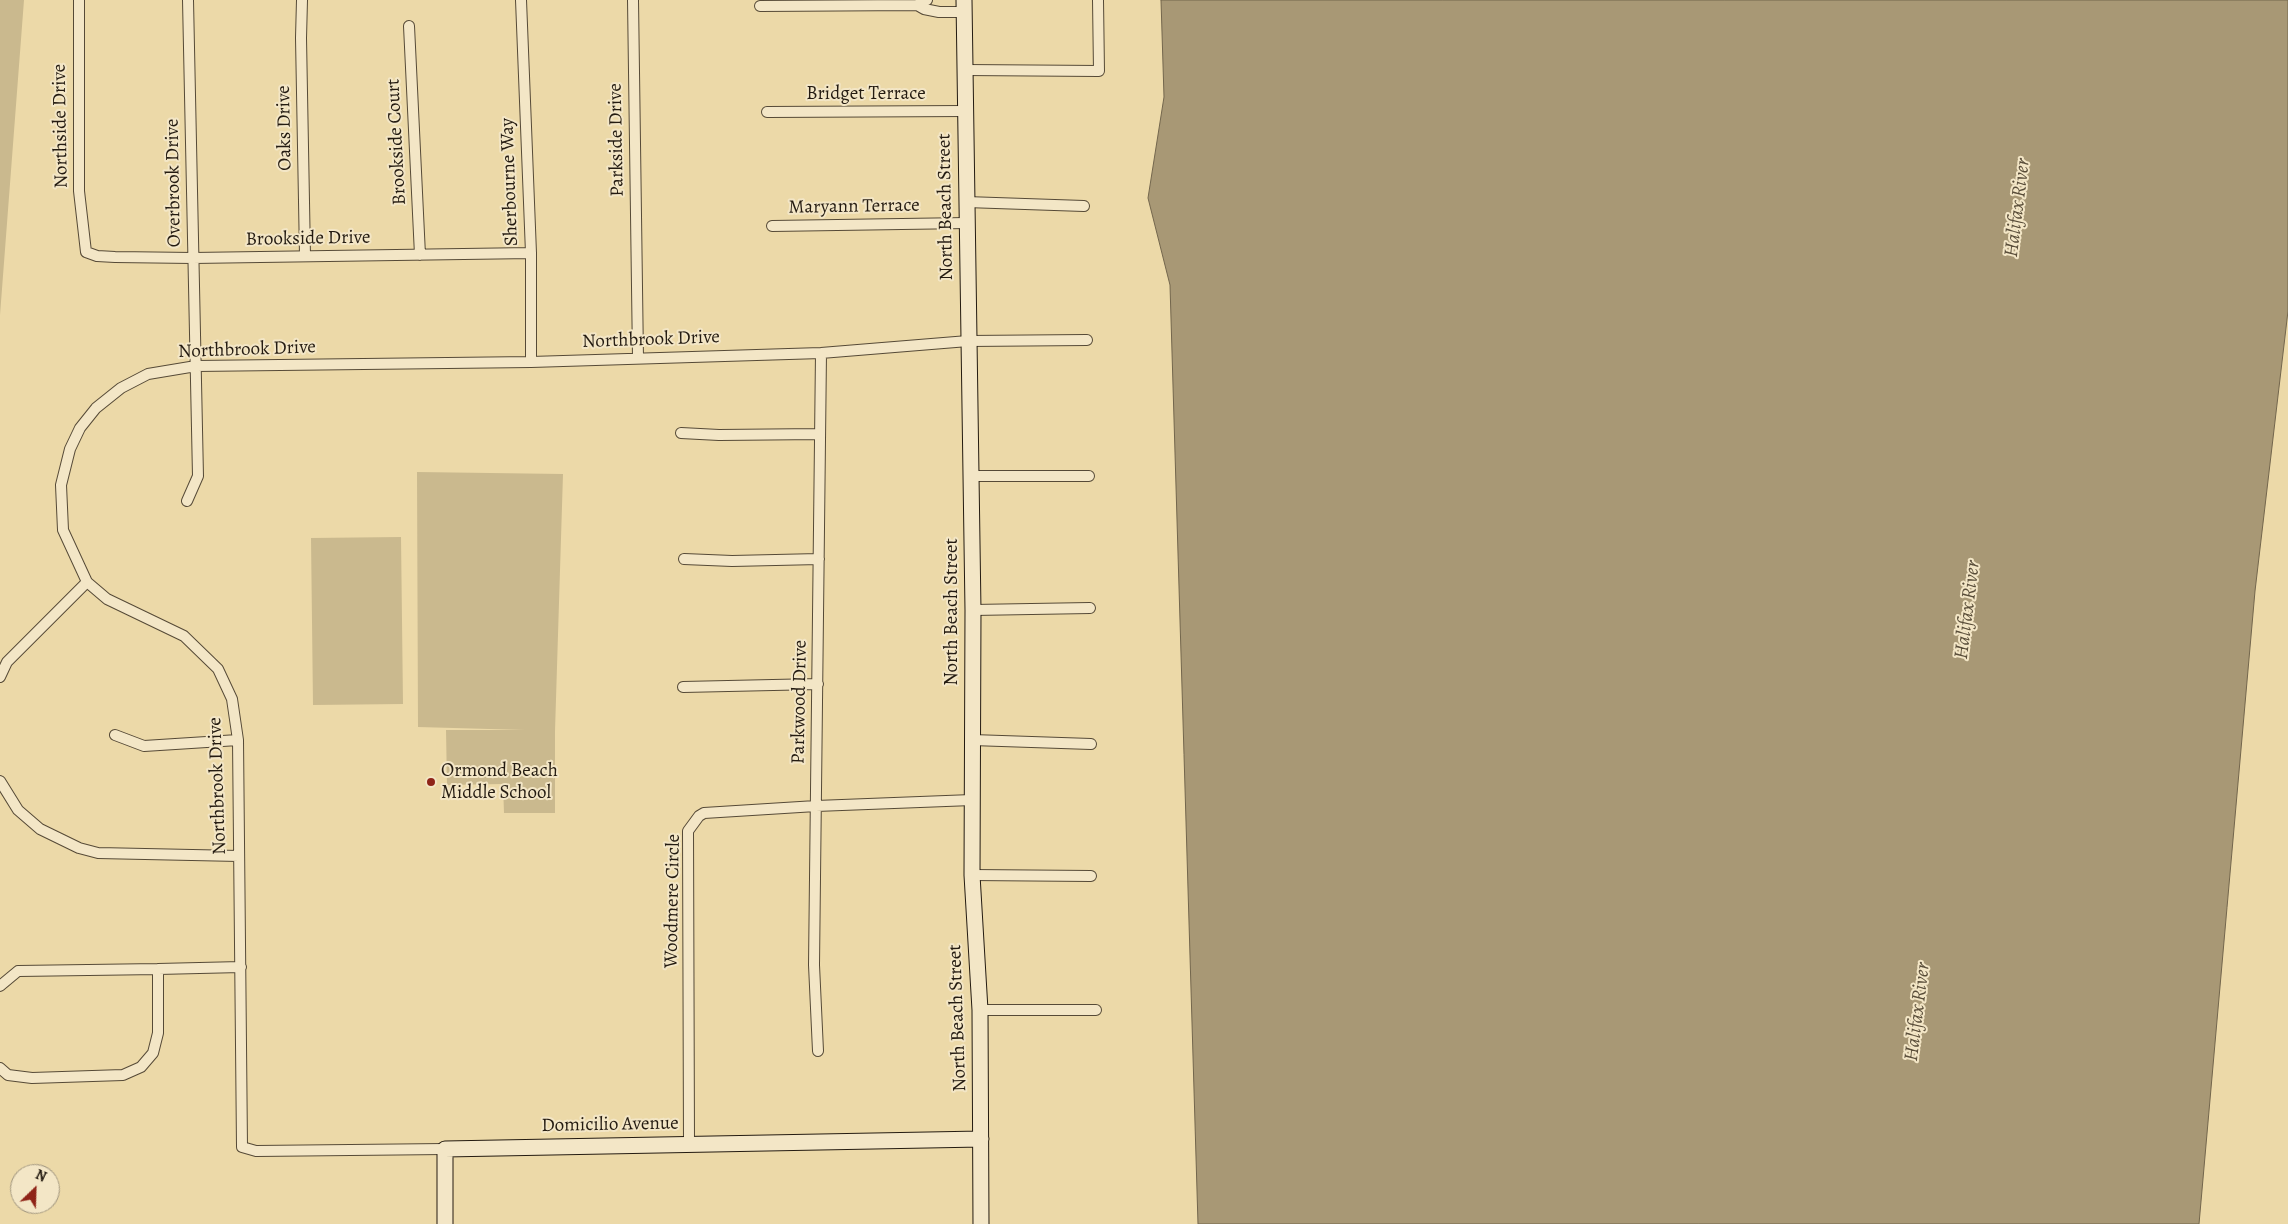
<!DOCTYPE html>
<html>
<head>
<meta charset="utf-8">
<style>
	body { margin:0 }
	#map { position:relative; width:2288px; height:1224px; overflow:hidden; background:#ecd9a8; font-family:Alegreya,serif }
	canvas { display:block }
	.north { position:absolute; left:10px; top:1164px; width:50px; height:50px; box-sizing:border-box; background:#f3e6c6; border:1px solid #a0957e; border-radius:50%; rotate:24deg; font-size:14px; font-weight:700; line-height:20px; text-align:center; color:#241b11 }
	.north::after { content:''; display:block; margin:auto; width:18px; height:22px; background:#8f2418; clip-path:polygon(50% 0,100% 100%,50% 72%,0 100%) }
</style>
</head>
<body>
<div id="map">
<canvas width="2288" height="1224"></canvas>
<div class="north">N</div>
</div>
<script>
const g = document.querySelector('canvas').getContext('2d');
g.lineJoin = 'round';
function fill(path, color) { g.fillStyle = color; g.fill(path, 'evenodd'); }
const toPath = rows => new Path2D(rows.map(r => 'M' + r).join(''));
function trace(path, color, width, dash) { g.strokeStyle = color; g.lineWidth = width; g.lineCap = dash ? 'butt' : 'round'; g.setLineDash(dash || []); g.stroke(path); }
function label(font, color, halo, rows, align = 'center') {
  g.font = font + ' Alegreya,serif'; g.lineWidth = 4; g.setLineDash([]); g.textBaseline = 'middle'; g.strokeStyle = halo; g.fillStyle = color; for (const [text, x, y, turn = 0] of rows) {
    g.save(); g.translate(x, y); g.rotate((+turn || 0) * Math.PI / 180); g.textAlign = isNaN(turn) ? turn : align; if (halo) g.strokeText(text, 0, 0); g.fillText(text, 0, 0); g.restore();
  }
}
const green = toPath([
	[0,0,24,0,0,315],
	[417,472,563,474,555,731,555,813,504,813,503,784,447,785,446,730,525,730,418,727],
	[401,537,403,704,313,705,311,538]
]);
const water = toPath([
	[1161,0,2288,0,2288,311,2255,591,2199,1224,1198,1224,1170,285,1148,198,1164,97,1161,0]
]);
const street = toPath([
	[79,0,79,191,86,252,97,256,115,257,193,258,531,253],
	[302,0,301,38,305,256],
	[521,0,531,253,531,362],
	[633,0,638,358],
	[927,0,917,5,924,9,939,12,964,12],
	[760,6,917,5],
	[409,26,420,255],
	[965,70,1099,71,1098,0],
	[767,112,965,111],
	[966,202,1084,206],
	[772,226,967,223],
	[681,433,719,435,820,434],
	[971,476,1089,476],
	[187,501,198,476,188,0],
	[684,559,732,561,819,559],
	[973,610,1090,608],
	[0,677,7,662,87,582],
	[683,687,818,684],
	[115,735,144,746,238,740],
	[972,740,1091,744],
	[0,781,18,810,40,829,79,848,98,853,239,856],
	[972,875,1091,876],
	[158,969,241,967],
	[0,986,18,971,158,969,158,1033,153,1053,141,1067,123,1075,32,1078,8,1075,0,1068],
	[980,1010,1096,1010],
	[818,1051,814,965,821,353],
	[689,1143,688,831,699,816,704,813,816,806,972,800],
	[445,1149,256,1151,242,1147,238,740,232,699,218,669,184,636,107,599,87,582,63,530,61,485,70,449,80,428,96,408,121,388,148,374,196,366,531,362,821,353,968,341,1087,340]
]);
const secondary = toPath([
	[964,0,973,610,972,875,980,1010,981,1224],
	[445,1224,445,1149,981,1139]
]);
const markers = [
	[431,782,5,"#8f2418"]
];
const streetNames = [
	["Bridget Terrace",866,94],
	["Northside Drive",61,126,-91],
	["Oaks Drive",285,128,-91],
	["Parkside Drive",617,140,-91],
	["Brookside Court",397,142,-93],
	["Sherbourne Way",510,182,-92],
	["Overbrook Drive",174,183,-91],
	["Maryann Terrace",854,207,-1],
	["North Beach Street",946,207,-91],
	["Brookside Drive",308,239,-1],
	["Northbrook Drive",651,340,-2],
	["Northbrook Drive",247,350,-2],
	["North Beach Street",952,612,-90],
	["Parkwood Drive",800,702,-89],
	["Northbrook Drive",218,786,-92],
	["Woodmere Circle",673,901,-89],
	["North Beach Street",958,1018,-92],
	["Domicilio Avenue",610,1125,-1]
];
const poiNames = [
	["Ormond Beach",441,771],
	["Middle School",441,793]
];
const waterNames = [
	["Halifax River",2018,208,-83],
	["Halifax River",1968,610,-83],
	["Halifax River",1918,1012,-83]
];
fill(green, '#cab98e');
fill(water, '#a89875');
trace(water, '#73664d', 1);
trace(street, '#564a37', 12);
trace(secondary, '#241b11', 17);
trace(street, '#f3e6c6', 10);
trace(secondary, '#f3e6c6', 15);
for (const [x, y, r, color] of markers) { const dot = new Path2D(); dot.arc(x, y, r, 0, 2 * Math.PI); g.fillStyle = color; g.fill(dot); trace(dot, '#f3e6c6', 2); }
label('19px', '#241b11', '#f3e6c6', streetNames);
label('19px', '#241b11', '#f3e6c6', poiNames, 'left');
label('italic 20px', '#594d39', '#f3e6c6', waterNames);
</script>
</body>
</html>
